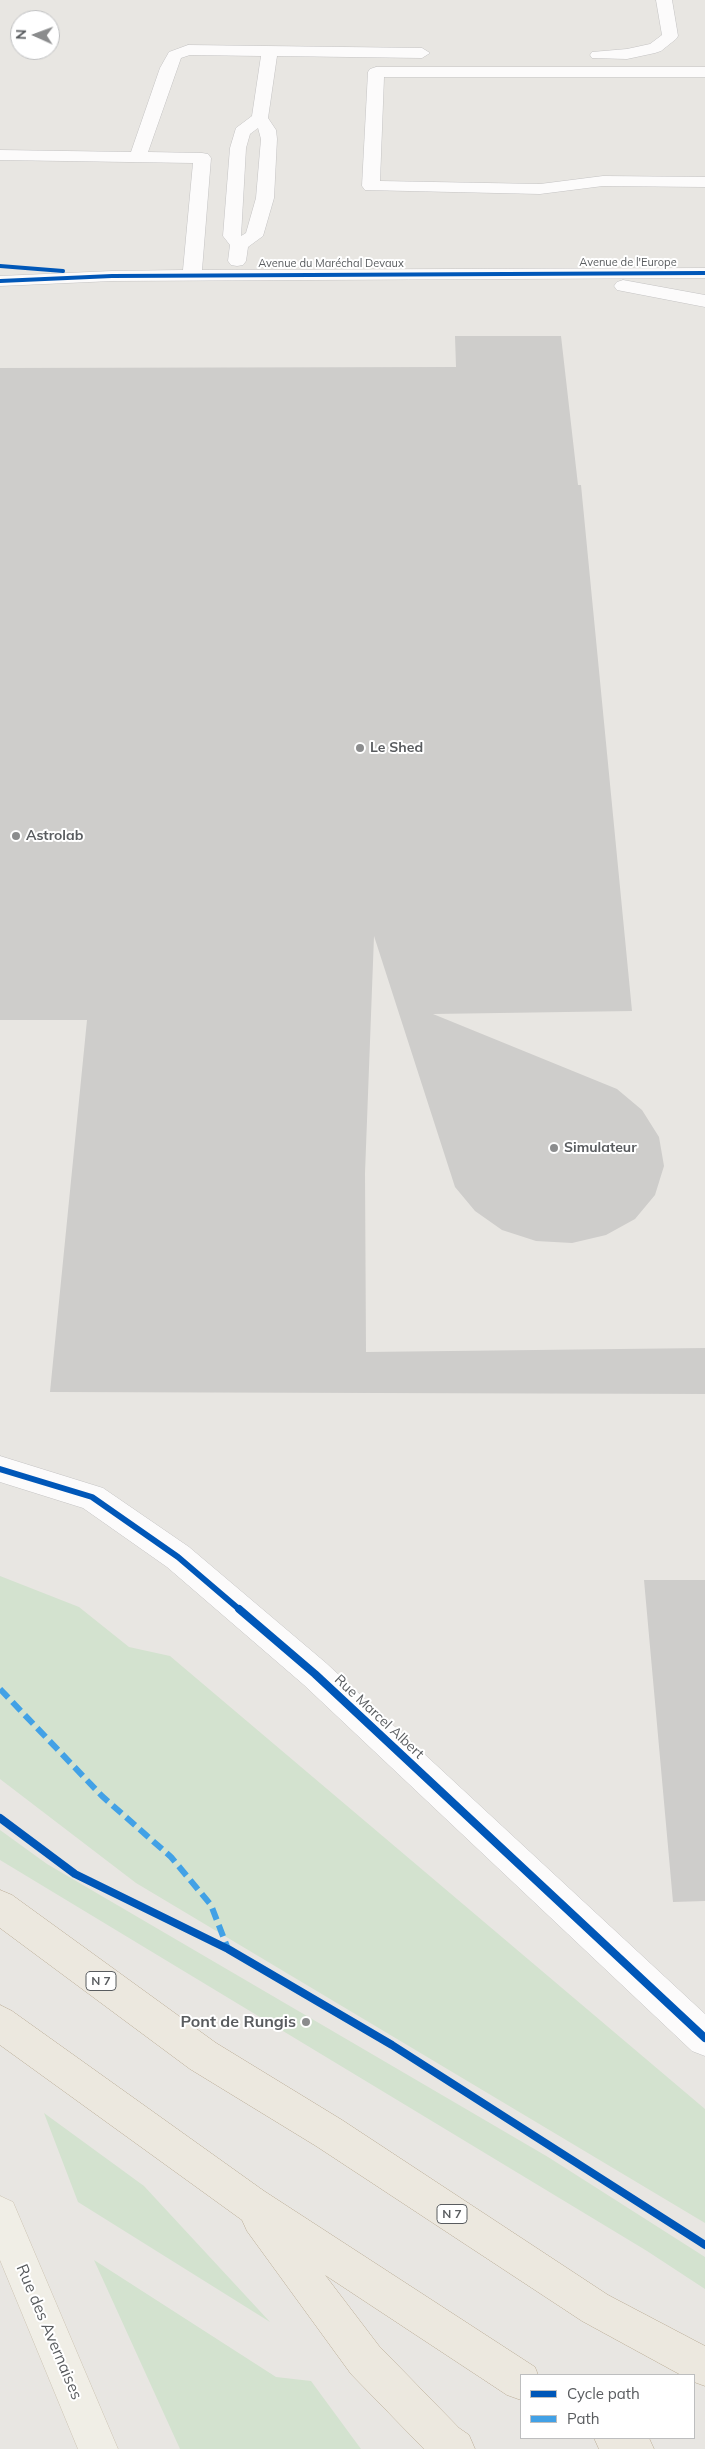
<!DOCTYPE html>
<html>
<head>
<meta charset="utf-8">
<style>
	body { margin:0 }
	#map { position:relative; width:705px; height:2449px; overflow:hidden; background:#e8e6e2; font-family:Mulish,sans-serif }
	canvas { display:block }
	.legend { position:absolute; left:520px; top:2374px; width:175px; height:65px; box-sizing:border-box; background:#fff; border:1px solid #bdbebf; margin:0; padding:6px 9px; list-style:none; font-size:15px; color:#595c5f }
	.legend li { display:flex; align-items:center; gap:10px; height:25px }
	.legend b { width:25px; border:1px solid #bdbebf }
	.north { position:absolute; left:10px; top:10px; width:50px; height:50px; box-sizing:border-box; background:#fff; border:1px solid #bdbebf; border-radius:50%; rotate:272deg; font-size:14px; font-weight:700; line-height:20px; text-align:center; color:#595c5f }
	.north::after { content:''; display:block; margin:auto; width:18px; height:22px; background:#8b8c8d; clip-path:polygon(50% 0,100% 100%,50% 72%,0 100%) }
</style>
</head>
<body>
<div id="map">
<canvas width="705" height="2449"></canvas>
<ul class="legend">
<li><b style="height:6px;background:#0057b8"></b>Cycle path</li>
<li><b style="height:6px;background:#42a1e6"></b>Path</li>
</ul>
<div class="north">N</div>
</div>
<script>
const g = document.querySelector('canvas').getContext('2d');
g.lineJoin = 'round';
function fill(path, color) { g.fillStyle = color; g.fill(path, 'evenodd'); }
const toPath = rows => new Path2D(rows.map(r => 'M' + r).join(''));
function trace(path, color, width, dash) { g.strokeStyle = color; g.lineWidth = width; g.lineCap = dash ? 'butt' : 'round'; g.setLineDash(dash || []); g.stroke(path); }
function label(font, color, halo, rows, align = 'center') {
  g.font = font + ' Mulish,sans-serif'; g.lineWidth = 4; g.setLineDash([]); g.textBaseline = 'middle'; g.strokeStyle = halo; g.fillStyle = color; for (const [text, x, y, turn = 0] of rows) {
    g.save(); g.translate(x, y); g.rotate((+turn || 0) * Math.PI / 180); g.textAlign = isNaN(turn) ? turn : align; if (halo) g.strokeText(text, 0, 0); g.fillText(text, 0, 0); g.restore();
  }
}
const green = toPath([
	[0,1576,79,1607,129,1647,170,1656,705,2109,705,2223,136,1883,0,1779],
	[0,1830,47,1864,548,2157,705,2257,705,2289,647,2251,0,1860],
	[44,2113,144,2186,270,2322,78,2202],
	[94,2260,276,2377,311,2381,361,2449,180,2449]
]);
const building = toPath([
	[455,336,561,336,578,485,581,485,632,1011,433,1014,617,1089,642,1110,659,1137,664,1166,655,1195,635,1219,606,1235,572,1243,536,1241,502,1230,475,1211,455,1187,374,936,365,1173,366,1352,705,1348,705,1394,50,1392,87,1020,0,1020,0,368,456,367],
	[644,1580,705,1580,705,1901,673,1902]
]);
const minor = toPath([
	[656,0,672,0,678,36,676,39,661,51,655,53,627,59,592,58,590,55,592,52,627,49,650,44,662,35,656,0],
	[188,45,422,48,430,53,422,58,277,56,268,118,276,130,277,139,274,198,263,236,248,247,246,261,243,265,237,266,231,265,228,261,230,245,223,236,230,148,236,128,252,116,261,56,190,55,181,58,148,152,202,153,208,154,211,158,202,270,705,268,705,278,112,281,0,286,0,276,112,271,183,270,193,163,0,160,0,150,131,152,160,68,169,52,188,45],
	[258,128,261,139,256,198,246,233,241,236,246,148,250,134,258,128],
	[376,67,705,67,705,77,384,77,380,181,540,184,603,176,705,177,705,187,603,186,540,194,365,190,362,186,368,72,370,69,376,67],
	[623,280,705,295,705,307,617,290,614,286,617,282,623,280],
	[0,1456,103,1488,189,1547,326,1663,705,2014,705,2056,692,2051,304,1685,167,1567,83,1508,0,1482,0,1456]
]);
const major = toPath([
	[0,2196,13,2202,118,2449,78,2449,0,2260,0,2196]
]);
const highway = toPath([
	[0,1890,12,1895,216,2043,342,2120,608,2295,705,2346,705,2386,694,2382,694,2375,681,2375,582,2321,316,2146,190,2069,0,1928,0,1890],
	[0,2005,12,2011,264,2191,535,2367,538,2375,521,2375,521,2400,507,2395,325,2275,379,2346,459,2428,469,2435,475,2449,424,2449,351,2374,247,2231,242,2220,0,2045,0,2005],
	[594,2438,649,2438,654,2449,599,2449,594,2438]
]);
const quiet = toPath([
	[0,1689,102,1796,171,1857,211,1905,228,1949]
]);
const cyclewayFar2 = toPath([
	[0,266,63,271],
	[0,281,112,276,705,273]
]);
const cyclewayFar1 = toPath([
	[0,1469,92,1497,178,1557,240,1610]
]);
const cycleway = toPath([
	[239,1609,315,1674,705,2038],
	[0,1818,75,1874,228,1949,392,2045,705,2245]
]);
const markers = [
	[360,748,5,"#8b8c8d"],
	[16,836,5,"#8b8c8d"],
	[554,1148,5,"#8b8c8d"],
	[306,2022,5,"#8b8c8d"]
];
const farStreetnames = [
	["Avenue de l'Europe",628,263],
	["Avenue du Maréchal Devaux",331,264]
];
const shields = [
	[101,1981,30],
	[452,2214,30]
];
const shieldNames = [
	["N 7",101,1981],
	["N 7",452,2214]
];
const poiNames = [
	["Le Shed",370,748],
	["Astrolab",26,836],
	["Simulateur",564,1148]
];
const streetNames = [
	["Rue Marcel Albert",379,1717,43]
];
const nearPoinames = [
	["Pont de Rungis",296,2022]
];
const nearStreetnames = [
	["Rue des Avernaises",49,2332,67]
];
fill(green, '#d3e2cf');
fill(building, '#cecdcb');
trace(minor, '#c4c3c3', 1);
trace(major, '#cdc4b3', 1);
trace(highway, '#baac95', 1);
fill(minor, '#fcfbfb');
fill(major, '#f0eee6');
fill(highway, '#ece8df');
trace(quiet, '#42a1e6', 6, [12, 6]);
trace(cyclewayFar2, '#0057b8', 4);
trace(cyclewayFar1, '#0057b8', 6);
trace(cycleway, '#0057b8', 8);
for (const [x, y, r, color] of markers) { const dot = new Path2D(); dot.arc(x, y, r, 0, 2 * Math.PI); g.fillStyle = color; g.fill(dot); trace(dot, '#fff', 2); }
label('11px', '#595c5f', '#fff', farStreetnames);
for (const [x, y, w] of shields) { const box = new Path2D(); box.roundRect(x - w / 2, y - 9.5, w, 19, 4); g.fillStyle = '#fff'; g.fill(box); trace(box, '#595c5f', 1); }
label('bold 12px', '#595c5f', null, shieldNames);
label('bold 14px', '#595c5f', '#fff', poiNames, 'left');
label('14px', '#595c5f', '#fff', streetNames);
label('bold 16px', '#595c5f', '#fff', nearPoinames, 'right');
label('16px', '#595c5f', '#fff', nearStreetnames);
</script>
</body>
</html>
